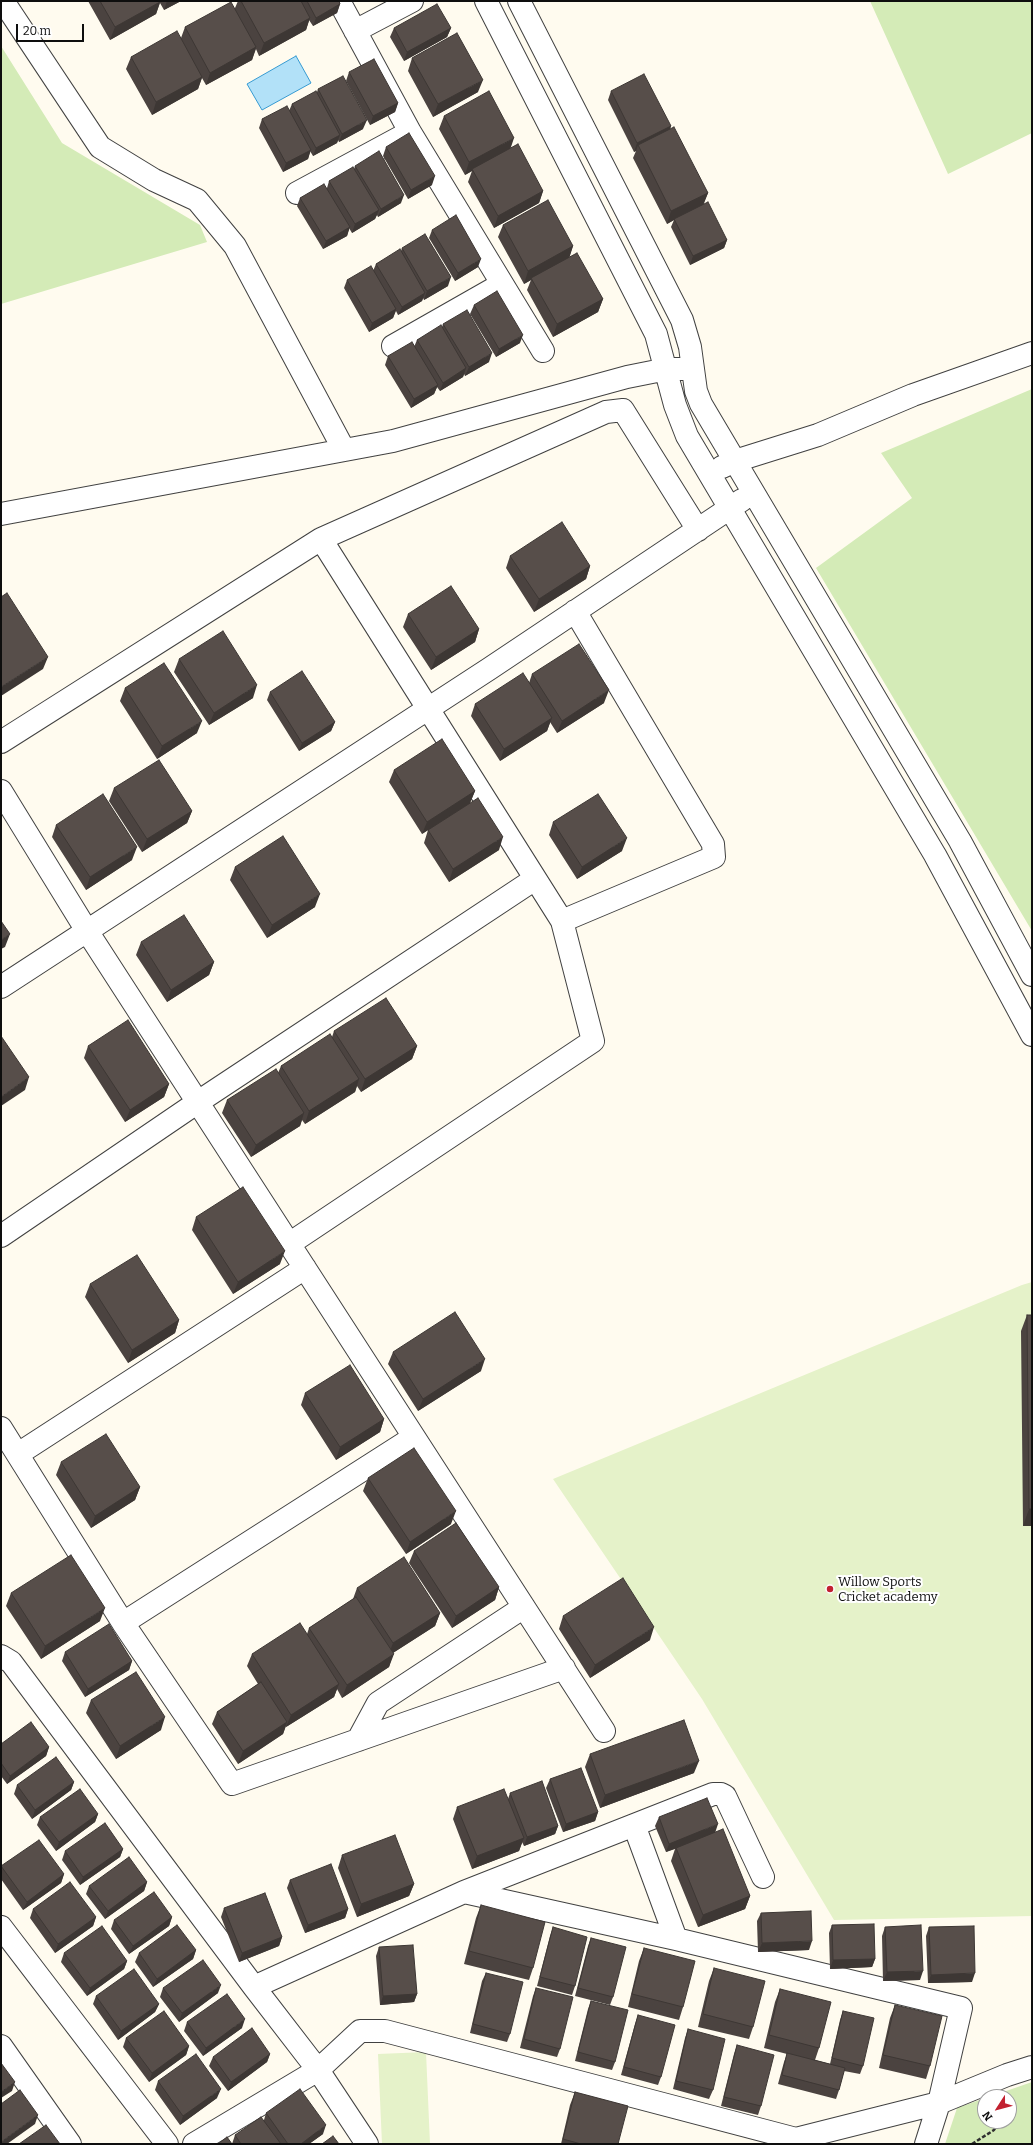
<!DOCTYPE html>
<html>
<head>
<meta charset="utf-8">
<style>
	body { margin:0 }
	#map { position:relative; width:1033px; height:2145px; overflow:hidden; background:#fffbef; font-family:Bitter,serif }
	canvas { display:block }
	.frame { position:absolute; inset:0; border:2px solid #0e0e0e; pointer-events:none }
	.north { position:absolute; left:977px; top:2089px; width:40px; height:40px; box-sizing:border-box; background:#fff; border:1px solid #9f9f9f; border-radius:50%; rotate:234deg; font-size:11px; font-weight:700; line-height:16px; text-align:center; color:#0e0e0e }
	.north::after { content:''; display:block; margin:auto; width:14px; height:18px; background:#c22130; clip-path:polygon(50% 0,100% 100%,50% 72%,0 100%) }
	.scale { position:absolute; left:16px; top:24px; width:68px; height:18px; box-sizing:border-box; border:2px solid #0e0e0e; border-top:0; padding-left:5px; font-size:12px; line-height:14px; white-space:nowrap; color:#0e0e0e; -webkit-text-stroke:3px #fff; paint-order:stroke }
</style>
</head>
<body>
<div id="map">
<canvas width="1033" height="2145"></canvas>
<div class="frame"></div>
<div class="north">N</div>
<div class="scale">20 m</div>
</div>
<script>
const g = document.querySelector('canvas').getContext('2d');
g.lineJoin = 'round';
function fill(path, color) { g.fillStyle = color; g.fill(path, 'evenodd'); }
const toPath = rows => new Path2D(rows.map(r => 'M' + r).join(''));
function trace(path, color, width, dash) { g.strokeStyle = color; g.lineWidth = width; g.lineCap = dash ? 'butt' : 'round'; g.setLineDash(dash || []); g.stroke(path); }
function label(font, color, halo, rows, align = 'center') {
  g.font = font + ' Bitter,serif'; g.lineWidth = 4; g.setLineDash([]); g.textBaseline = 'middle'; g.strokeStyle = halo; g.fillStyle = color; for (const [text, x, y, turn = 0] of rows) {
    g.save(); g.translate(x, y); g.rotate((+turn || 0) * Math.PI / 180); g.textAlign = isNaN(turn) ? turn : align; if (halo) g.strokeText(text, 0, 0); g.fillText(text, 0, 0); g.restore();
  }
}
const green = toPath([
	[870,1,1032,1,1032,133,948,174],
	[1,46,62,143,200,225,207,242,1,304],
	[1032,389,1032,931,816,568,912,498,881,453],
	[1032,2082,1032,2144,945,2144,957,2108,985,2098,985,2121,1009,2121,1009,2097,989,2097]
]);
const pitch = toPath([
	[1032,1282,1032,1916,834,1920,702,1699,553,1479,1022,1285],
	[426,2052,430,2144,382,2144,378,2054]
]);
const water = toPath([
	[296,56,311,83,262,110,247,84,296,56]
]);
const path = toPath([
	[972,2144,994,2130,999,2121]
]);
const minor = toPath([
	[3,1,100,147,154,180,197,200,235,246,344,450],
	[339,1,410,132,543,351],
	[486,1,656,334,675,405,687,436,935,855,1032,1035],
	[519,1,682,320,690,347,696,391,701,404,960,841,1032,975],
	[355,31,412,1],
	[297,193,410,132],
	[393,346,502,284],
	[722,467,735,461,818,435,913,395,1032,353],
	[1,514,393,441,627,377,667,369,682,369],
	[321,539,606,412,623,410,698,530],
	[1,742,321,539,562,921,593,1041,289,1244],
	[1,791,87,931,604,1731],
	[562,921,714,857,713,844,575,611],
	[1,987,489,669,742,500],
	[1,1236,198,1102,535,879],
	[1,1428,123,1623,414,1437],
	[18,1454,305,1268],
	[123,1623,232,1784,564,1668],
	[1,1656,11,1662,254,1987,318,2070,367,2144],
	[358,1740,378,1703,524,1607],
	[634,1825,676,1939],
	[464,1892,676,1939,961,2008,939,2103,926,2144],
	[1,1927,167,2144],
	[254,1987,464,1892,713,1794,721,1794,725,1796,763,1877],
	[1,2046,70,2144],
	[194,2144,318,2070,360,2031,385,2031,796,2139,939,2103,1007,2075,1032,2067]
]);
const wall = toPath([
	[88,1,181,1,164,10,160,3,156,14,110,40],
	[238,1,339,1,340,4,337,13,313,26,309,20,306,30,259,56,256,49,252,60,206,85,202,78,198,89,152,115,126,69,131,57,181,38,185,27,235,8],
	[394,28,451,28,447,37,404,61,390,37],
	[412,58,478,92,433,117,408,71],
	[349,72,398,103,395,112,370,125,346,81],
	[318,89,363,129,339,142,338,140,337,143,313,156,310,151,308,159,283,172,259,128,262,119,289,111,292,104,317,92],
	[611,91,671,126,670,129,708,193,703,204,727,240,724,248,690,265,671,227,674,220,667,224,633,158,636,151,634,152,608,100],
	[444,116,510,148,543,191,539,203,494,228,468,182,472,171,465,175,439,129],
	[386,147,432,185,408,199,383,156],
	[355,166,401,203,378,217,377,215,375,219,352,233,349,228,347,236,323,249,297,206,300,198,327,188,329,181,354,169],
	[503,225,573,246,569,257,603,299,598,312,553,337,527,290,531,280,524,284,498,237],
	[432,230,478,267,455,281,429,238],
	[402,248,448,286,424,300,423,298,422,301,398,315,396,311,393,318,369,332,344,288,347,280,373,271,376,264,401,251],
	[474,305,520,343,496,357,470,314],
	[443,324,489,362,465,376,464,374,463,377,440,391,437,387,434,394,411,408,385,365,388,356,414,347,417,340,442,327],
	[510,556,590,566,586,579,534,612,506,568],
	[408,614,479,629,475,642,431,670,403,627],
	[179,659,253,698,209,725,174,672],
	[532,674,604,703,557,733,550,722,547,731,500,761,471,716,475,704,529,683],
	[125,688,197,733,157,759,120,701],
	[270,692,335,722,331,731,299,751,267,700],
	[394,770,475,791,470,803,499,850,449,882,424,843,428,830,422,834,389,782],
	[114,788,192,811,187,823,142,852,109,801],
	[553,822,622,851,577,879,549,835],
	[56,825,132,860,86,890,52,837],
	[235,867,315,907,267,938,230,880],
	[141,942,214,962,209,975,167,1002,136,955],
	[334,1031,417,1046,412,1059,361,1092,357,1086,355,1092,305,1124,302,1120,300,1126,251,1157,222,1113,227,1100,278,1073,281,1066,332,1037],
	[88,1046,169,1084,164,1097,125,1122,84,1058],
	[196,1217,280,1264,233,1294,192,1230],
	[90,1284,179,1320,175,1333,128,1363,85,1297],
	[1027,1315,1032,1315,1032,1526,1023,1526,1021,1331],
	[393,1352,481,1371,418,1411,388,1364],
	[305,1393,384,1419,380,1432,336,1460,301,1405],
	[61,1462,140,1487,135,1500,91,1528,56,1475],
	[368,1478,451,1524,406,1554,363,1491],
	[414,1551,499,1587,495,1600,452,1628,409,1563],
	[357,1588,440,1613,435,1626,393,1653,389,1667,342,1698,337,1689,334,1697,286,1727,286,1726,283,1734,238,1764,212,1724,217,1712,258,1684,247,1666,252,1654,307,1634,309,1628,353,1599],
	[11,1593,100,1621,41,1659,6,1606],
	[563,1616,650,1640,590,1678,559,1629],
	[65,1652,132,1661,129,1670,85,1697,62,1661],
	[91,1700,161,1730,116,1759,86,1713],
	[1,1744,49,1747,46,1756,7,1784,1,1776],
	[590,1754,694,1773,600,1808,585,1767],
	[550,1779,598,1812,595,1821,563,1832,546,1788],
	[74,1782,71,1790,32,1819,14,1794,17,1785],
	[510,1793,558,1826,555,1834,524,1846,522,1842,519,1851,472,1869,453,1819,457,1807,508,1799],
	[98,1814,95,1822,56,1851,37,1825,40,1817],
	[659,1817,715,1832,750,1896,745,1909,698,1927,671,1861,675,1849,666,1852,655,1826],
	[123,1849,120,1857,80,1885,62,1860,65,1851],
	[342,1855,414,1884,409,1896,357,1917,338,1868],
	[1,1866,64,1874,61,1883,23,1910,1,1879],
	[290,1880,348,1909,345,1918,305,1933,287,1888],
	[147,1882,144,1891,105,1919,86,1894,89,1886],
	[481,1905,533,1968,529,1980,464,1964,476,1918],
	[224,1908,282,1937,279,1946,239,1962,221,1917],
	[33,1909,96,1917,93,1926,55,1953,30,1918],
	[761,1913,809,1950,758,1952,757,1921],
	[172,1917,169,1926,129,1954,111,1929,114,1920],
	[832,1925,875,1959,872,1967,830,1969,829,1933],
	[553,1927,575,1986,572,1995,537,1986,550,1936],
	[885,1927,920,1980,883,1981,882,1936],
	[929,1927,972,1982,928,1983,926,1936],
	[591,1938,613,1997,610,2005,575,1996,588,1946],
	[379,1947,417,1994,414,2002,380,2005,376,1956],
	[644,1948,683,2007,679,2020,628,2007,639,1961],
	[196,1950,193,1959,153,1987,135,1962,139,1953],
	[64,1953,127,1961,124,1969,87,1996,61,1962],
	[714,1968,753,2027,749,2039,698,2027,709,1981],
	[486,1973,510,2034,507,2042,470,2033,482,1981],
	[163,1988,218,1993,179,2022,160,1997],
	[536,1988,560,2049,557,2057,520,2048,533,1996],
	[780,1989,819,2048,815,2060,830,2064,840,2020,843,2011,863,2066,860,2074,844,2071,839,2090,836,2099,778,2084,784,2062,787,2054,764,2048,775,2002],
	[96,1996,159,2004,155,2012,118,2040,93,2004],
	[591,2001,615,2062,612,2070,575,2061,588,2009],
	[895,2005,930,2066,926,2079,879,2068,890,2018],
	[638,2015,661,2077,658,2085,621,2075,635,2024],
	[187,2022,242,2028,203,2056,184,2031],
	[688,2029,713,2090,709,2099,673,2089,685,2038],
	[126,2038,189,2046,186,2055,149,2082,123,2047],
	[737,2045,761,2106,758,2115,721,2106,734,2054],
	[270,2054,267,2062,228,2091,209,2066,213,2057],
	[158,2081,217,2098,180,2125,155,2090],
	[575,2092,618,2144,561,2144,570,2105],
	[266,2113,323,2134,309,2144,218,2144,232,2144,235,2135,264,2120]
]);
const shadedWall = toPath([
	[167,1,181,1,164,10],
	[160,2,156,14,110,40,115,27],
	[340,4,337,13,313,26,316,18],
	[310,18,306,30,259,56,264,43],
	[451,28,447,37,404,61,407,52],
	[256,47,252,60,206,85,210,73],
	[202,77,198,89,152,115,156,102],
	[483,80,478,92,433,117,438,104],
	[398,103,395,112,370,125,373,116],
	[367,120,363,129,339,142,342,134],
	[671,126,668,135,638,145,636,151,634,152,637,143],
	[340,135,337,143,313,156,316,148],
	[514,138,510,150,472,169,472,171,465,175,469,162],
	[311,150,308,159,283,172,286,163],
	[435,176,432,185,408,199,411,190],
	[543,191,539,203,494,228,498,216],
	[708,193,703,206,674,219,674,220,667,224,671,211],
	[404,195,401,203,378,217,381,209],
	[379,210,375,219,352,233,355,224],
	[350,227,347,236,323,249,326,241],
	[727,240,724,248,690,265,693,256],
	[573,246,569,259,531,278,531,280,524,284,528,271],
	[481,259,478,267,455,281,458,273],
	[451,277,448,286,424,300,427,291],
	[425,293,422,301,398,315,402,307],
	[603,299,598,312,553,337,557,324],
	[396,309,393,318,369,332,372,323],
	[523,335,520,343,496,357,499,349],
	[492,353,489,362,465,376,469,367],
	[466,368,463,377,440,391,443,383],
	[438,385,434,394,411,408,414,399],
	[590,566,586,579,534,612,539,599],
	[479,629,475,642,431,670,436,657],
	[48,657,43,669,1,696,1,687],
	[257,685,253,698,209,725,214,713],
	[609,690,604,703,557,733,562,721],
	[552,718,547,731,500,761,504,749],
	[202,721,197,733,157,759,162,746],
	[335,722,331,731,299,751,302,743],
	[475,791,470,803,422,834,427,822],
	[192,811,187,823,142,852,147,839],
	[503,837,499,850,449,882,453,869],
	[627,838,622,851,577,879,582,867],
	[137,847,132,860,86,890,90,877],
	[320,894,315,907,267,938,272,925],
	[10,934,5,947,1,949,1,940],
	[214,962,209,975,167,1002,171,990],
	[417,1046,412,1059,361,1092,365,1079],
	[29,1077,25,1090,1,1106,1,1097],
	[359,1079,355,1092,305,1124,309,1111],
	[169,1084,164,1097,125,1122,130,1110],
	[304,1113,300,1126,251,1157,256,1145],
	[285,1251,280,1264,233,1294,238,1282],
	[179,1320,175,1333,128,1363,132,1350],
	[485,1359,481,1371,418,1411,423,1399],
	[384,1419,380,1432,336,1460,340,1447],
	[140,1487,135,1500,91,1528,95,1516],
	[1029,1509,1032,1509,1032,1526,1023,1526],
	[456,1511,451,1524,406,1554,410,1542],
	[499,1587,495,1600,452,1628,456,1616],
	[105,1608,100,1621,41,1659,45,1646],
	[440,1613,435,1626,388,1656,393,1643],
	[654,1627,650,1640,590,1678,595,1665],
	[394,1654,389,1667,342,1698,347,1685],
	[132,1661,129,1670,85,1697,88,1689],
	[339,1684,334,1697,286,1727,291,1715],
	[165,1717,161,1730,116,1759,120,1746],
	[287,1722,283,1734,238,1764,243,1751],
	[49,1747,46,1756,7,1784,10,1776],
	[699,1761,694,1773,600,1808,605,1795],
	[74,1782,71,1790,32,1819,35,1810],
	[598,1812,595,1821,563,1832,566,1824],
	[98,1814,95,1822,56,1851,59,1842],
	[718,1824,715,1833,666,1852,669,1844],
	[558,1826,555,1834,524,1846,527,1837],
	[524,1838,519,1851,472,1869,477,1856],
	[123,1849,120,1857,80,1885,83,1877],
	[64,1874,61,1883,23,1910,27,1902],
	[147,1882,144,1891,105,1919,108,1911],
	[414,1884,409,1896,357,1917,361,1904],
	[750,1896,745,1909,698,1927,703,1915],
	[348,1909,345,1918,305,1933,308,1925],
	[96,1917,93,1926,55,1953,58,1944],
	[172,1917,169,1926,129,1954,133,1946],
	[282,1937,279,1946,239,1962,242,1953],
	[812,1941,809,1950,758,1952,762,1943],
	[196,1950,193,1959,153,1987,157,1979],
	[875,1959,872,1967,830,1969,833,1960],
	[127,1961,124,1969,87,1996,90,1988],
	[923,1971,920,1980,883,1981,887,1972],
	[975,1973,972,1982,928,1983,931,1975],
	[221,1985,218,1993,179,2022,182,2013],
	[417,1994,414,2002,380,2005,383,1996],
	[159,2004,155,2012,118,2040,121,2031],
	[245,2019,242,2028,203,2056,206,2048],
	[189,2046,186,2055,149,2082,152,2073],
	[270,2054,267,2062,228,2091,231,2082],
	[15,2082,12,2091,1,2098,1,2092],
	[221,2089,217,2098,180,2125,183,2116],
	[38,2115,35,2124,7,2144,1,2144,1,2142],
	[326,2125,323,2134,309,2144,301,2144]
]);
const building = toPath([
	[100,1,160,1,160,2,115,27,100,1],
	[241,1,301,1,310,18,264,43,241,1],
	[307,1,339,1,340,4,316,18,307,1],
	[231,2,256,47,210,73,185,27,231,2],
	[437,4,451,28,407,52,394,28,437,4],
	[177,31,202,77,156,102,131,57,177,31],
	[457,33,483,80,438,104,412,58,457,33],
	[374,59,398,103,373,116,349,72,374,59],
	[644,74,671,126,637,143,611,91,644,74],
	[343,76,367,120,342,134,318,89,343,76],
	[316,91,340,135,316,148,292,104,316,91],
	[489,91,514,138,469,162,444,116,489,91],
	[287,106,311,150,286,163,262,119,287,106],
	[674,127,708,193,671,211,638,145,674,127],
	[409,133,435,176,411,190,386,147,409,133],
	[518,144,543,191,498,216,472,169,518,144],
	[379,151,404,195,381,209,355,166,379,151],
	[353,167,379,210,355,224,329,181,353,167],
	[324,184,350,227,326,241,300,198,324,184],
	[548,200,573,246,528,271,503,225,548,200],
	[708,202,727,240,693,256,674,219,708,202],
	[456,215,481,259,458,273,432,230,456,215],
	[425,234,451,277,427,291,402,248,425,234],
	[400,249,425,293,402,307,376,264,400,249],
	[577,253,603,299,557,324,531,278,577,253],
	[371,266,396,309,372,323,347,280,371,266],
	[497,291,523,335,499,349,474,305,497,291],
	[467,310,492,353,469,367,443,324,467,310],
	[441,325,466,368,443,383,417,340,441,325],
	[412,342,438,385,414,399,388,356,412,342],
	[562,522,590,566,539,599,510,556,562,522],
	[451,586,479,629,436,657,408,614,451,586],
	[7,593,48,657,1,687,1,597,7,593],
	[223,631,257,685,214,713,179,659,223,631],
	[579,644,609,690,562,721,532,674,579,644],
	[164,663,202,721,162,746,125,688,164,663],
	[302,671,335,722,302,743,270,692,302,671],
	[523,673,552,718,504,749,475,704,523,673],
	[442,739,475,791,427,822,394,770,442,739],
	[159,760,192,811,147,839,114,788,159,760],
	[103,794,137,847,90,877,56,825,103,794],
	[598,794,627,838,582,867,553,822,598,794],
	[478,798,503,837,453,869,428,830,478,798],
	[283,836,320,894,272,925,235,867,283,836],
	[184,915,214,962,171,990,141,942,184,915],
	[1,921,10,934,1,940,1,921],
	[386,998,417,1046,365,1079,334,1031,386,998],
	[128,1020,169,1084,130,1110,88,1046,128,1020],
	[330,1034,359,1079,309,1111,281,1066,330,1034],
	[1,1036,29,1077,1,1097,1,1036],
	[276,1069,304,1113,256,1145,227,1100,276,1069],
	[243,1187,285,1251,238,1282,196,1217,243,1187],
	[137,1255,179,1320,132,1350,90,1284,137,1255],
	[455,1312,485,1359,423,1399,393,1352,455,1312],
	[1027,1315,1032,1315,1032,1509,1029,1509,1027,1315],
	[350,1365,384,1419,340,1447,305,1393,350,1365],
	[106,1434,140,1487,95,1516,61,1462,106,1434],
	[414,1448,456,1511,410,1542,368,1478,414,1448],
	[456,1523,499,1587,456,1616,414,1551,456,1523],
	[71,1555,105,1608,45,1646,11,1593,71,1555],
	[404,1557,440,1613,393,1643,357,1588,404,1557],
	[623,1578,654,1627,595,1665,563,1616,623,1578],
	[356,1597,394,1654,347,1685,309,1628,356,1597],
	[300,1623,339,1684,291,1715,252,1654,300,1623],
	[109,1624,132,1661,88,1689,65,1652,109,1624],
	[136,1672,165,1717,120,1746,91,1700,136,1672],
	[261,1682,287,1722,243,1751,217,1712,261,1682],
	[684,1720,699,1761,605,1795,590,1754,684,1720],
	[31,1722,49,1747,10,1776,1,1763,1,1744,31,1722],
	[56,1757,74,1782,35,1810,17,1785,56,1757],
	[581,1768,598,1812,566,1824,550,1779,581,1768],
	[542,1781,558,1826,527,1837,510,1793,542,1781],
	[80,1789,98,1814,59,1842,40,1817,80,1789],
	[504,1789,524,1838,477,1856,457,1807,504,1789],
	[707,1798,718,1824,669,1844,659,1817,707,1798],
	[105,1823,123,1849,83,1877,65,1851,105,1823],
	[723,1829,750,1896,703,1915,676,1848,723,1829],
	[395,1835,414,1884,361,1904,342,1855,395,1835],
	[39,1840,64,1874,27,1902,1,1866,39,1840],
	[129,1857,147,1882,108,1911,89,1886,129,1857],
	[331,1864,348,1909,308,1925,290,1880,331,1864],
	[70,1882,96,1917,58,1944,33,1909,70,1882],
	[154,1892,172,1917,133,1946,114,1920,154,1892],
	[265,1893,282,1937,242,1953,224,1908,265,1893],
	[481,1905,545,1922,533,1968,469,1951,481,1905],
	[811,1911,812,1941,762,1943,761,1913,811,1911],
	[874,1924,875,1959,833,1960,832,1925,874,1924],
	[177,1925,196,1950,157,1979,139,1953,177,1925],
	[921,1925,923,1971,887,1972,885,1927,921,1925],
	[102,1926,127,1961,90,1988,64,1953,102,1926],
	[974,1926,975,1973,931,1975,929,1927,974,1926],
	[553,1927,587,1937,575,1986,540,1977,553,1927],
	[591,1938,626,1947,613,1997,578,1988,591,1938],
	[413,1945,417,1994,383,1996,379,1947,413,1945],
	[644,1948,695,1961,683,2007,632,1994,644,1948],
	[203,1960,221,1985,182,2013,163,1988,203,1960],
	[714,1968,765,1981,753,2027,703,2014,714,1968],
	[134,1969,159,2004,121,2031,96,1996,134,1969],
	[486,1973,523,1982,510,2034,473,2024,486,1973],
	[536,1988,573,1997,560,2049,524,2039,536,1988],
	[780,1989,831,2002,819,2048,769,2035,780,1989],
	[227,1994,245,2019,206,2048,187,2022,227,1994],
	[591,2001,628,2010,615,2062,578,2052,591,2001],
	[895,2005,942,2016,930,2066,883,2055,895,2005],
	[164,2011,189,2046,152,2073,126,2038,164,2011],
	[843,2011,874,2018,863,2066,832,2058,843,2011],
	[638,2015,675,2025,661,2077,624,2067,638,2015],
	[252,2028,270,2054,231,2082,213,2057,252,2028],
	[688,2029,725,2039,713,2090,676,2081,688,2029],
	[737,2045,774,2055,761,2106,724,2097,737,2045],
	[787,2053,845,2068,839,2090,782,2075,787,2053],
	[196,2054,221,2089,183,2116,158,2081,196,2054],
	[1,2063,15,2082,1,2092,1,2063],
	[300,2089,326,2125,301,2144,288,2144,266,2113,300,2089],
	[20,2090,38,2115,1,2142,1,2104,20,2090],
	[575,2092,628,2106,618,2144,581,2144,563,2139,575,2092],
	[261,2117,281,2144,241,2144,235,2135,261,2117],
	[46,2125,60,2144,19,2144,46,2125],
	[333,2136,339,2144,322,2144,333,2136],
	[227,2137,232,2144,218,2144,227,2137]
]);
const markers = [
	[830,1589,4,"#c22130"]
];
const poiNames = [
	["Willow Sports",838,1582],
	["Cricket academy",838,1597]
];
fill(green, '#d4ebb7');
fill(pitch, '#e5f2c9');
fill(water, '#b2e1f8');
trace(water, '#369ad1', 1);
trace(minor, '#414141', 24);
trace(path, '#303030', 2.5, [4, 2]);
trace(minor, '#fff', 22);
fill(wall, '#4b4340');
fill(shadedWall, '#3d3734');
fill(building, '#574e4a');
trace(building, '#3d3734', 1);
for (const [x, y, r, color] of markers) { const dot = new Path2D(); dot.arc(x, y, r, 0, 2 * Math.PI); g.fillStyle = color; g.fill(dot); trace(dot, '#fff', 1.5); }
label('13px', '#0e0e0e', '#fff', poiNames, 'left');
</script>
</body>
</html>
